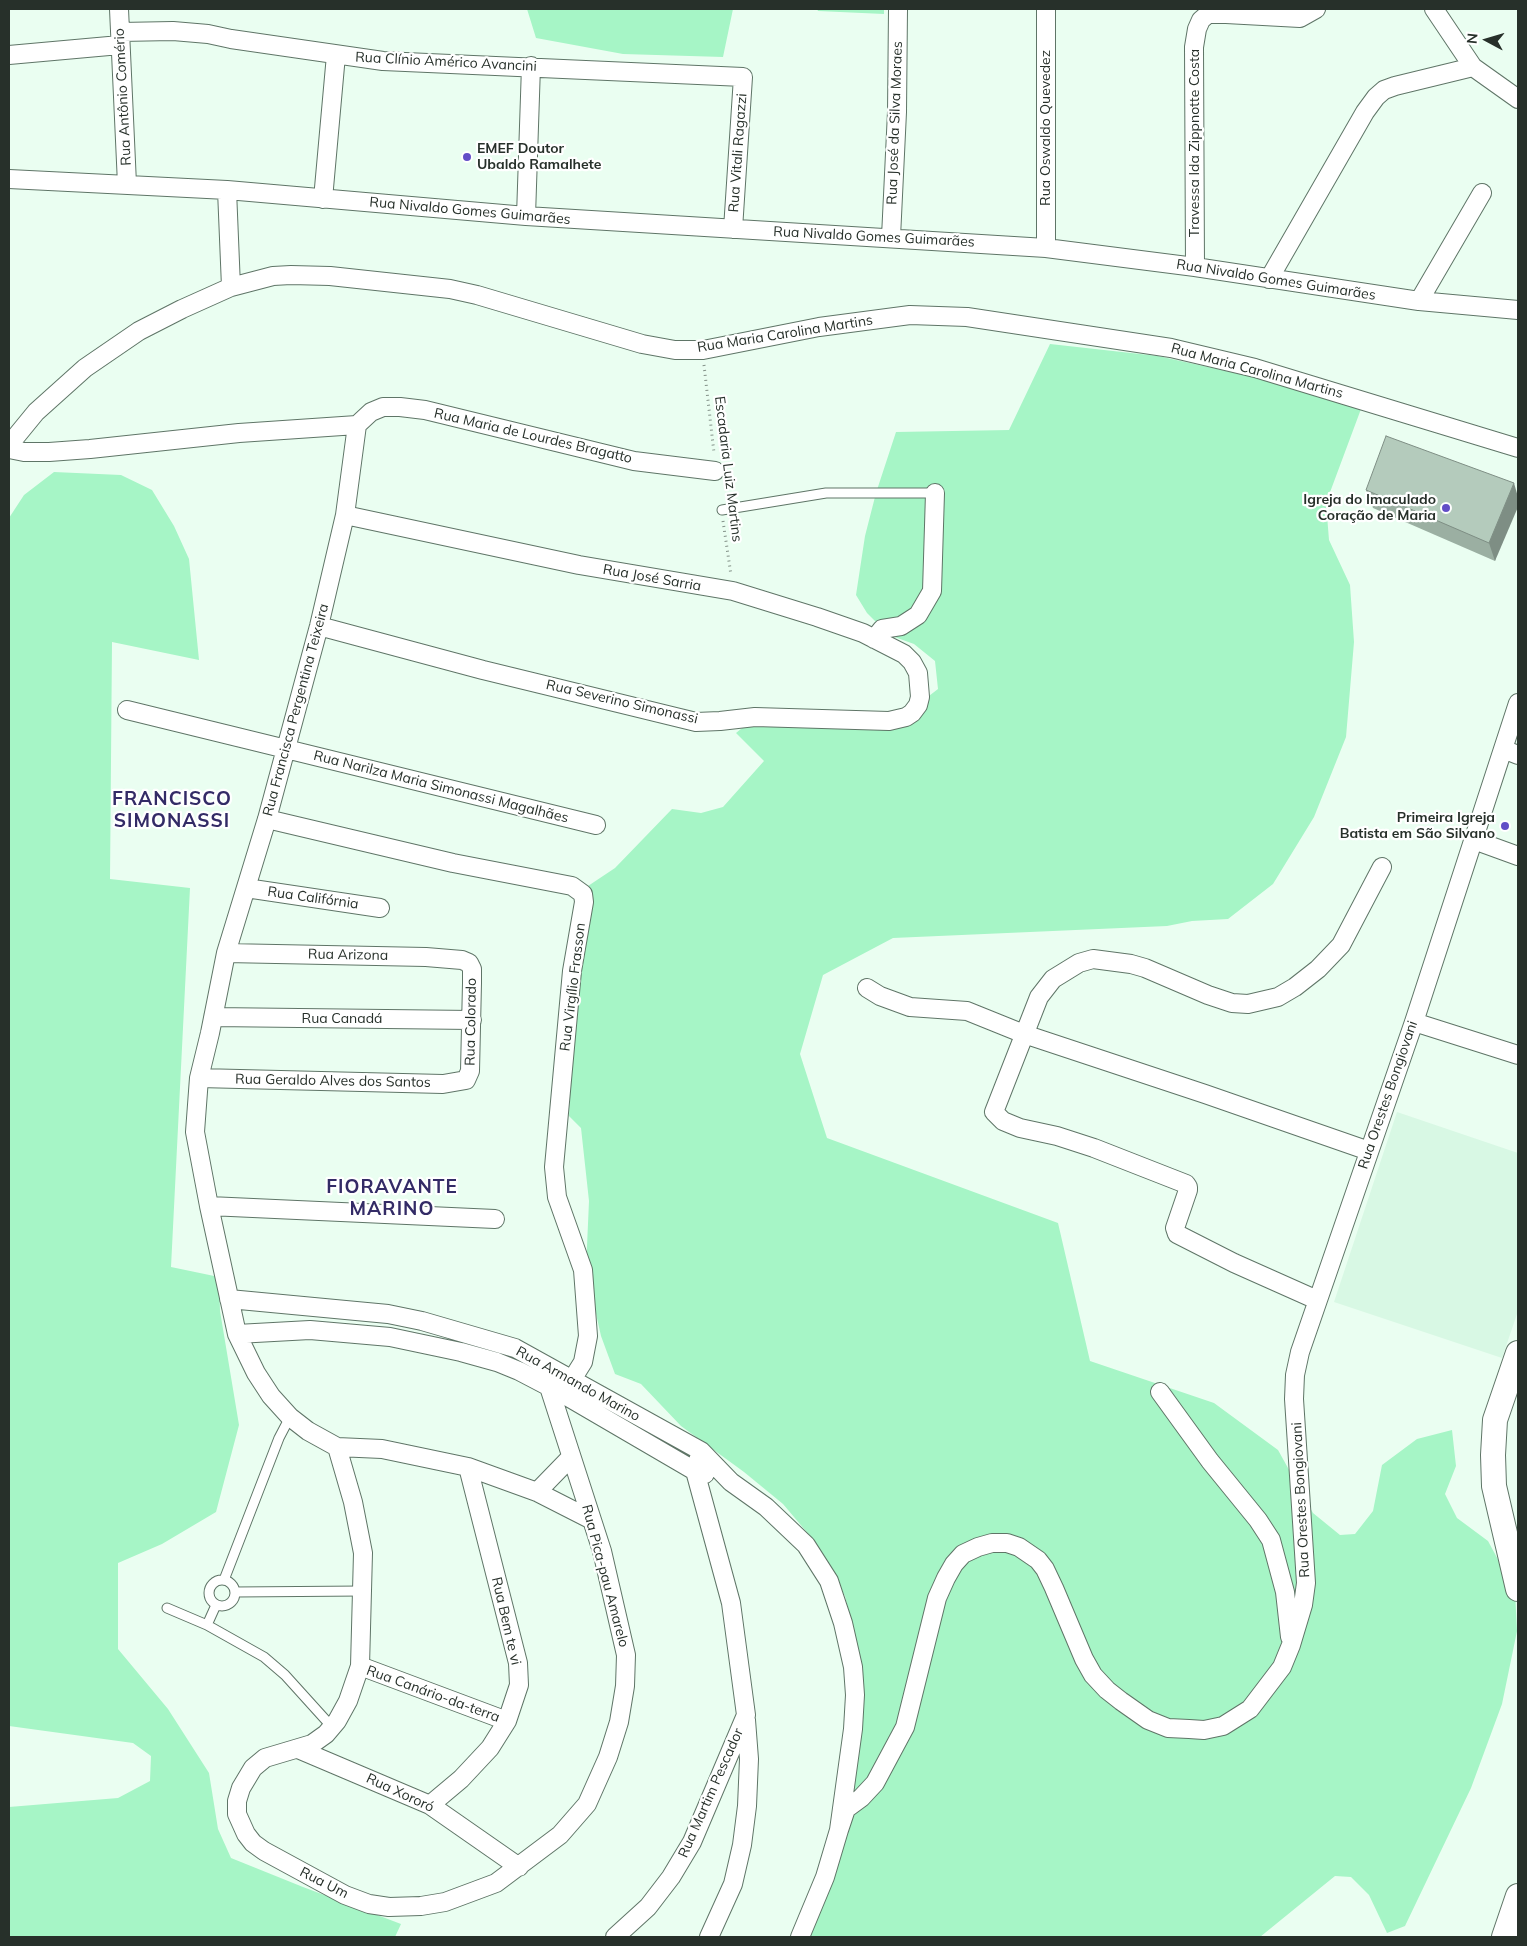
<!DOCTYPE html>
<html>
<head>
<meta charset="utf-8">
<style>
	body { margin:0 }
	#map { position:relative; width:1527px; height:1946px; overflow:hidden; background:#eafef1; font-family:Mulish,sans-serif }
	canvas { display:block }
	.frame { position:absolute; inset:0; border:10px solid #27302a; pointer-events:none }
	.north { position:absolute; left:1462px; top:15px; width:50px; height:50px; -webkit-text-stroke:4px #fff; paint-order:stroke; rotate:276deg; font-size:14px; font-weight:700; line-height:20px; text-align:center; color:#27302a }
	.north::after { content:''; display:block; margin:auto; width:18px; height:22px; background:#27302a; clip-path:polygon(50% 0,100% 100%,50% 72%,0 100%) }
</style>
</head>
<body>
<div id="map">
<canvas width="1527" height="1946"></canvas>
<div class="frame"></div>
<div class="north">N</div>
</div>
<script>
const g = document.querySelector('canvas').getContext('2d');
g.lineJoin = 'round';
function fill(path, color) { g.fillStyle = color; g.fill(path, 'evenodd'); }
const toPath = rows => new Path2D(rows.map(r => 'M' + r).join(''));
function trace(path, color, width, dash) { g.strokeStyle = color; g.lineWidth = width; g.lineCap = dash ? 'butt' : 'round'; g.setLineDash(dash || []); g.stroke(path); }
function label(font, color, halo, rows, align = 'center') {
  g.font = font + ' Mulish,sans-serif'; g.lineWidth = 4.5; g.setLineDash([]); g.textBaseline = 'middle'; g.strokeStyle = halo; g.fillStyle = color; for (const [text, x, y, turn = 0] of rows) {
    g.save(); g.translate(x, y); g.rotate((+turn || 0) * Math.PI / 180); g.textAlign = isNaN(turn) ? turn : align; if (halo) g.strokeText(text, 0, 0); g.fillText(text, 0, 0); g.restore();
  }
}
const built = toPath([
	[1397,1112,1518,1153,1518,1311,1502,1358,1334,1302]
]);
const green = toPath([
	[527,9,733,9,723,57,623,54,536,38],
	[817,9,884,9,884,14,818,11],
	[1050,344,1158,356,1271,381,1361,409,1326,503,1329,540,1350,585,1354,642,1346,737,1314,817,1273,884,1228,919,1192,921,1167,926,893,938,823,975,800,1054,827,1138,1058,1223,1090,1361,1214,1403,1278,1450,1313,1513,1340,1535,1355,1534,1373,1511,1382,1465,1417,1439,1452,1430,1456,1466,1445,1494,1457,1518,1488,1541,1515,1591,1517,1631,1502,1704,1471,1788,1405,1926,1387,1933,1369,1895,1351,1877,1335,1876,1260,1937,807,1937,852,1805,860,1743,864,1698,854,1636,845,1596,816,1543,783,1504,744,1472,681,1426,641,1384,615,1374,601,1336,586,1269,589,1201,581,1128,569,1116,579,892,615,868,672,809,701,813,723,807,764,761,736,733,763,711,874,719,912,709,938,689,935,661,914,644,889,635,867,613,856,595,865,536,876,493,896,432,1009,430],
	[54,472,121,475,152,490,174,526,189,559,199,660,112,642,110,879,190,888,171,1267,219,1277,220,1311,239,1425,216,1512,162,1544,118,1563,118,1649,168,1709,209,1773,218,1829,231,1858,303,1887,401,1924,395,1937,9,1937,9,1807,118,1798,150,1781,151,1756,133,1743,9,1726,9,518,24,495]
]);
const path = toPath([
	[704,365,714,453],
	[723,521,731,575]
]);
const service = toPath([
	[722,510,826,493,935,493],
	'209 1593a13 13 0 1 1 26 0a13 13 0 1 1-26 0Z',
	[224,1580,279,1438,290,1417],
	[235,1592,363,1591],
	[167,1608,207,1625,264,1657,285,1675,332,1727],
	[207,1625,216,1605]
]);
const minor = toPath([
	[119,9,127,184],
	[1046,9,1046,248],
	[1434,9,1473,67,1518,99],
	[120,32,173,31,208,34,231,39,383,61,743,77,733,229],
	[9,55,120,45],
	[9,179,227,190,526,216,1046,248,1195,267,1419,301,1518,310],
	[227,190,231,287],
	[323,199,336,55],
	[526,216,531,66],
	[891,237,897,112,898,9],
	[1195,267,1194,47,1197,29,1201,20,1208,14,1226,14,1300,18,1316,9],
	[1269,279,1365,112,1376,97,1384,90,1395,86,1473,67],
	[1419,301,1482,193],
	[357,425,345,515,319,626,267,819,226,953,210,1033,199,1078,195,1132,209,1206,237,1334,256,1373,271,1396,290,1417,308,1431,337,1447,382,1449,468,1467,537,1492,592,1520],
	[357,425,371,412,383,407,400,407,425,410,634,461,715,471],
	[9,445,36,412,85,368,139,331,182,309,231,287,273,276,291,275,330,276,450,289,477,295,642,344,675,350,703,350,819,327,910,315,967,317,1171,348,1255,368,1518,448],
	[9,449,24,452,49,452,90,449,239,433,357,425],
	[319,626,483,670,696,722,720,721,755,717,889,721,906,717,912,713,918,705,920,697,918,673,912,662,904,654,863,633,817,617,733,591,579,565,345,515],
	[874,639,882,629,901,626,918,615,932,591,935,493],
	[127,710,596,825],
	[1503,749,1518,755],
	[267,819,453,863,572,886,583,894,584,902,572,971,554,1167,557,1197,583,1270,588,1336,583,1362,563,1394],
	[1474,840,1518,856],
	[246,888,380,908],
	[867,988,880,996,910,1007,967,1011,1024,1034,1205,1094,1369,1151],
	[213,1017,472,1020],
	[1414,1022,1518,1055],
	[199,1078,443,1084,466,1080,470,1071,472,983,472,969,469,963,462,960,426,957,226,953],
	[209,1206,495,1219],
	[229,1299,388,1314,422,1321,515,1348,701,1451,731,1482,766,1507,806,1545,829,1581,843,1623,853,1667,855,1695,853,1729,839,1830,825,1877,800,1937],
	[1317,1300,1234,1263,1177,1234,1175,1228,1188,1190,1188,1187,1186,1184,1094,1148,1057,1136,1020,1128,1003,1121,994,1112,1039,997,1053,979,1079,963,1093,959,1131,964,1145,968,1208,995,1232,1003,1248,1004,1278,997,1295,987,1318,969,1341,945,1382,867],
	[237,1334,310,1330,390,1337,461,1352,497,1362,519,1371,563,1394,695,1471,705,1474],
	[1160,1392,1210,1461,1258,1520,1271,1540,1285,1592,1290,1637],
	[337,1447,353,1502,363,1553,360,1666,348,1701,337,1721,326,1734,312,1744,265,1758,253,1768,241,1788,237,1801,237,1814,246,1834,253,1843,264,1851,345,1895,369,1904,389,1907,421,1906,445,1902,496,1883,560,1835,587,1804,608,1757,619,1722,625,1686,626,1655,602,1551,549,1387],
	[537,1492,571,1457],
	[360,1666,507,1721],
	[298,1749,430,1805,519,1867],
	[430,1805,461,1779,490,1748,507,1721,519,1685,518,1663,468,1467],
	[839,1830,846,1809,861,1798,875,1783,905,1727,937,1598,946,1578,954,1564,963,1554,978,1547,992,1543,1007,1543,1019,1547,1038,1560,1045,1569,1054,1588,1084,1659,1093,1675,1107,1690,1121,1701,1148,1720,1168,1728,1189,1729,1204,1730,1223,1726,1250,1709,1282,1667,1291,1645,1303,1605,1306,1583,1294,1399,1295,1375,1300,1352,1414,1022,1518,703],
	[615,1937,648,1907,671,1877,692,1842,746,1715,731,1603,695,1471,701,1451],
	[709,1937,733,1884,742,1845,747,1806,749,1759,746,1720]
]);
const secondary = toPath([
	[1518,1353,1495,1420,1493,1455,1494,1486,1518,1589],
	[1504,1937,1518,1896]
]);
const wall = toPath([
	[1514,483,1495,561,1373,508,1366,490]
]);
const shadedWall = toPath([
	[1514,483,1518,497,1518,507,1495,561,1489,543]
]);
const building = toPath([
	[1386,436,1514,483,1489,543,1366,490,1386,436]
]);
const markers = [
	[467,157,5,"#624ec7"],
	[1446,508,5,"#624ec7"],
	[1505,826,5,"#624ec7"]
];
const streetNames = [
	["Rua Clínio Américo Avancini",446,62,3],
	["Rua Antônio Comério",123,97,-93],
	["Rua José da Silva Moraes",895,123,-88],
	["Rua Oswaldo Quevedez",1046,128,-90],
	["Travessa Ida Zippnotte Costa",1195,143,-90],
	["Rua Vitali Ragazzi",738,153,-86],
	["Rua Nivaldo Gomes Guimarães",470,211,5],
	["Rua Nivaldo Gomes Guimarães",874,237,3],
	["Rua Nivaldo Gomes Guimarães",1276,280,9],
	["Rua Maria Carolina Martins",785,334,-9],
	["Rua Maria Carolina Martins",1257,371,15],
	["Rua Maria de Lourdes Bragatto",533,436,13],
	["Escadaria Luiz Martins",728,469,83],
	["Rua José Sarria",652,578,10],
	["Rua Severino Simonassi",622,702,13],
	["Rua Francisca Pergentina Teixeira",296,710,-75],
	["Rua Narilza Maria Simonassi Magalhães",441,787,14],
	["Rua Califórnia",313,898,8],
	["Rua Arizona",348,955,1],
	["Rua Virgílio Frasson",573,987,-83],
	["Rua Canadá",342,1019],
	["Rua Colorado",471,1022,-89],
	["Rua Geraldo Alves dos Santos",333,1081,1],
	["Rua Orestes Bongiovani",1388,1095,-71],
	["Rua Armando Marino",578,1384,29],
	["Rua Orestes Bongiovani",1301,1500,-93],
	["Rua Pica-pau Amarelo",605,1576,75],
	["Rua Bem te vi",506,1621,77],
	["Rua Canário-da-terra",433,1694,20],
	["Rua Xororó",400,1793,25],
	["Rua Martim Pescador",711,1793,-66],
	["Rua Um",324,1883,27]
];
const poiNames = [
	["EMEF Doutor",477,149,"left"],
	["Ubaldo Ramalhete",477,165,"left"],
	["Igreja do Imaculado",1436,500],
	["Coração de Maria",1436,516],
	["Primeira Igreja",1495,818],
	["Batista em São Silvano",1495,834]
];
const districtNames = [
	["FRANCISCO",172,799],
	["SIMONASSI",172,821],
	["FIORAVANTE",392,1187],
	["MARINO",392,1209]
];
fill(built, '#d8f8e4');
fill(green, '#a6f5c6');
trace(service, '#5f7567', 11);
trace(minor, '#5f7567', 20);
trace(secondary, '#5f7567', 26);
trace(path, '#849289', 3, [1, 4]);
trace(service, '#fff', 9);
trace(minor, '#fff', 18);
trace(secondary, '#fff', 24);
fill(wall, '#9bafa2');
fill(shadedWall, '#7e8e84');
fill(building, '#b4cbbc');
trace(building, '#7e8e84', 1);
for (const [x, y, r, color] of markers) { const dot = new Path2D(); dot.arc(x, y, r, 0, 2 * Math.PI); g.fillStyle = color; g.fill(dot); trace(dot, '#fff', 2); }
label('14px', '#27302a', '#fff', streetNames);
label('bold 14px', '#27302a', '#fff', poiNames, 'right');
g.letterSpacing = '1px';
label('bold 19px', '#332b66', '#fff', districtNames);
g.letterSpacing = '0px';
</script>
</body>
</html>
